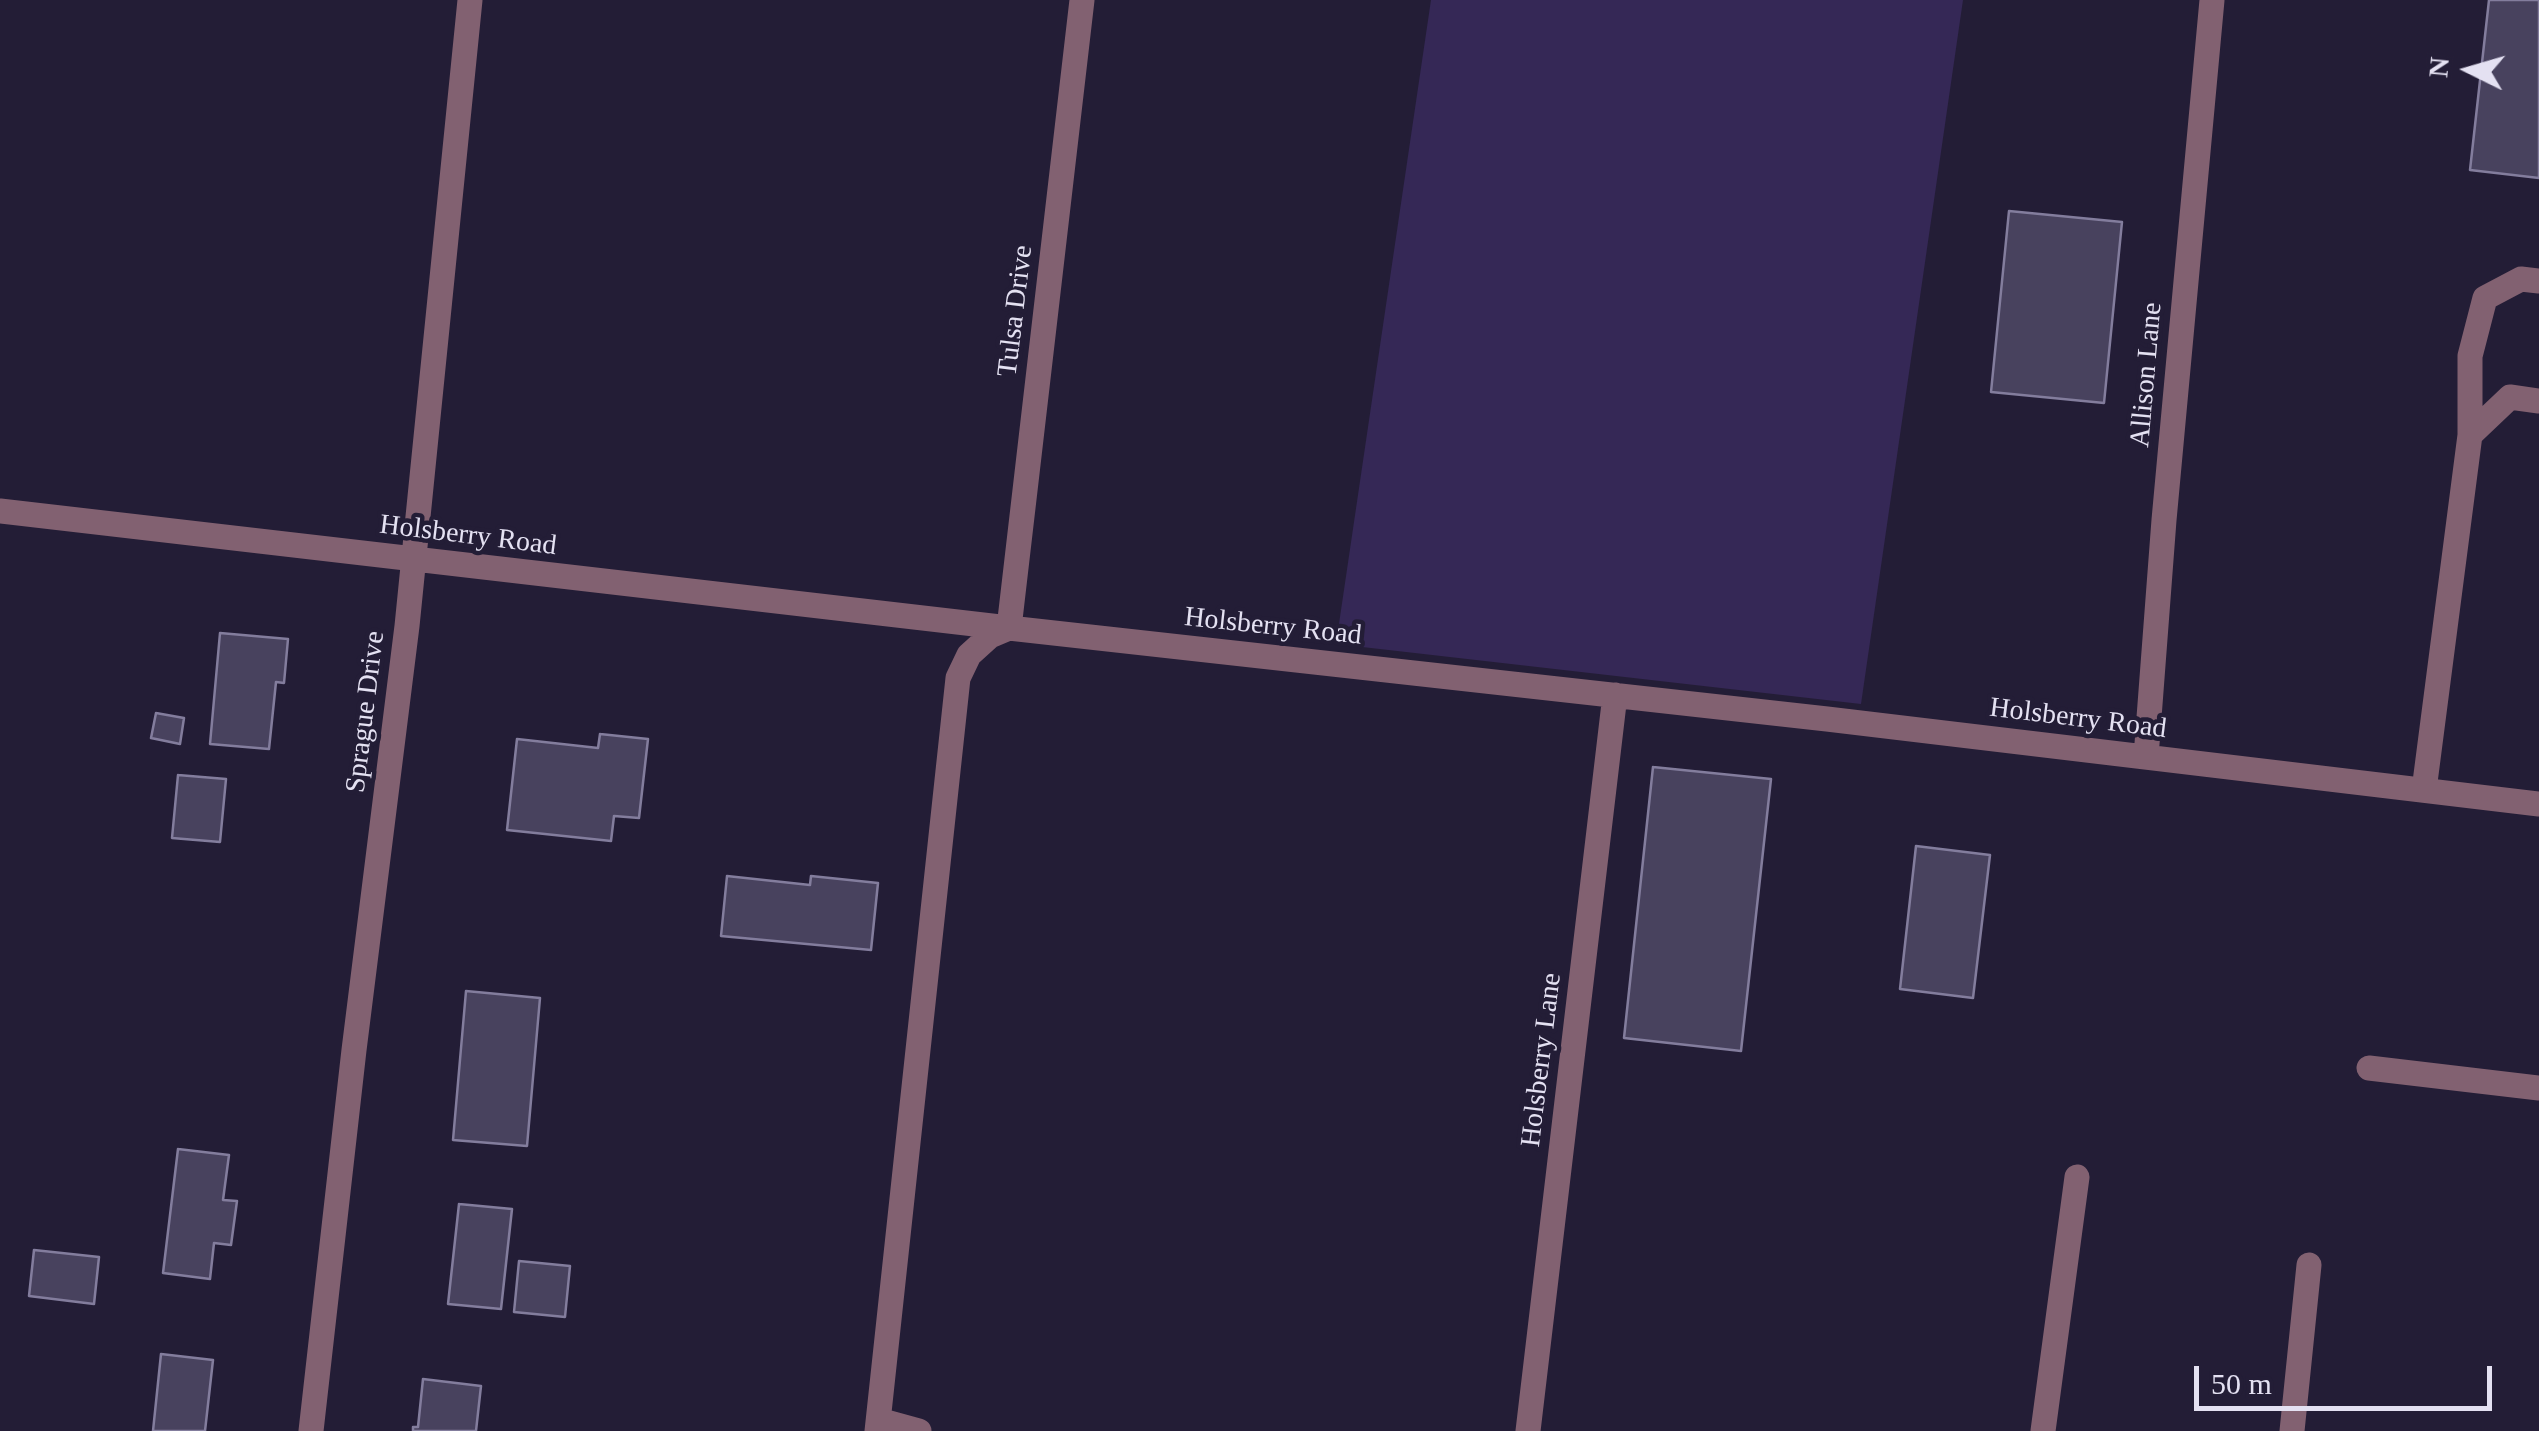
<!DOCTYPE html>
<html>
<head>
<meta charset="utf-8">
<style>
	body { margin:0 }
	#map { position:relative; width:2539px; height:1431px; overflow:hidden; background:#231d36; font-family:"Times New Roman",serif }
	canvas { display:block }
	.north { position:absolute; left:2419px; top:20px; width:100px; height:100px; -webkit-text-stroke:8px #231d36; paint-order:stroke; rotate:275deg; font-size:28px; font-weight:700; line-height:40px; text-align:center; color:#e4e1f2 }
	.north::after { content:''; display:block; margin:auto; width:35px; height:45px; background:#e4e1f2; clip-path:polygon(50% 0,100% 100%,50% 72%,0 100%) }
	.scale { position:absolute; left:2194px; top:1366px; width:298px; height:45px; box-sizing:border-box; border:5px solid #e4e1f2; border-top:0; padding-left:12px; font-size:30px; line-height:35px; white-space:nowrap; color:#e4e1f2; -webkit-text-stroke:8px #231d36; paint-order:stroke }
</style>
</head>
<body>
<div id="map">
<canvas width="2539" height="1431"></canvas>
<div class="north">N</div>
<div class="scale">50 m</div>
</div>
<script>
const g = document.querySelector('canvas').getContext('2d');
g.lineJoin = 'round';
function fill(path, color) { g.fillStyle = color; g.fill(path, 'evenodd'); }
const toPath = rows => new Path2D(rows.map(r => 'M' + r).join(''));
function trace(path, color, width, dash) { g.strokeStyle = color; g.lineWidth = width; g.lineCap = dash ? 'butt' : 'round'; g.setLineDash(dash || []); g.stroke(path); }
function label(font, color, halo, rows, align = 'center') {
  g.font = font + ' "Times New Roman",serif'; g.lineWidth = 9; g.setLineDash([]); g.textBaseline = 'middle'; g.strokeStyle = halo; g.fillStyle = color; for (const [text, x, y, turn = 0] of rows) {
    g.save(); g.translate(x, y); g.rotate((+turn || 0) * Math.PI / 180); g.textAlign = isNaN(turn) ? turn : align; if (halo) g.strokeText(text, 0, 0); g.fillText(text, 0, 0); g.restore();
  }
}
const green = toPath([
	[1431,0,1963,0,1861,704,1336,644]
]);
const building = toPath([
	[2489,0,2539,0,2539,178,2470,170,2489,0],
	[2009,211,2122,222,2104,403,1991,392,2009,211],
	[220,633,288,639,284,683,276,682,269,749,210,744,220,633],
	[156,713,184,718,180,744,151,738,156,713],
	[600,734,648,739,639,818,614,816,611,841,507,830,517,739,598,748,600,734],
	[1653,767,1771,779,1741,1051,1624,1038,1653,767],
	[178,775,226,779,220,842,172,838,178,775],
	[1916,846,1990,855,1973,998,1900,989,1916,846],
	[727,876,810,885,811,876,878,883,871,950,721,936,727,876],
	[466,991,540,998,527,1146,453,1140,466,991],
	[178,1149,229,1155,223,1200,237,1201,231,1245,214,1243,210,1279,163,1273,178,1149],
	[459,1204,512,1209,501,1309,448,1304,459,1204],
	[34,1250,99,1257,94,1304,29,1296,34,1250],
	[519,1261,570,1266,565,1317,514,1312,519,1261],
	[161,1354,213,1360,205,1431,153,1431,161,1354],
	[423,1379,481,1386,476,1431,413,1431,413,1427,418,1427,423,1379]
]);
const minor = toPath([
	[2470,435,2470,356,2485,298,2521,279,2539,281],
	[0,511,1009,628,1827,719,2539,804],
	[2146,757,2164,520,2212,0],
	[2424,790,2470,435,2510,397,2539,401],
	[2369,1068,2539,1088],
	[879,1420,919,1431],
	[311,1431,354,1050,407,626,470,0],
	[877,1431,958,678,969,655,990,636,1009,628,1082,0],
	[1528,1431,1615,695],
	[2043,1431,2077,1177],
	[2292,1431,2309,1265]
]);
const streetNames = [
	["Tulsa Drive",1016,311,-83],
	["Allison Lane",2147,375,-85],
	["Holsberry Road",468,536,7],
	["Holsberry Road",1273,627,6],
	["Sprague Drive",366,712,-83],
	["Holsberry Road",2078,719,7],
	["Holsberry Lane",1542,1060,-83]
];
fill(green, '#352856');
fill(building, '#48425e');
trace(building, '#837d9d', 2.5);
trace(minor, '#826171', 25);
label('28px', '#e4e1f2', '#231d36', streetNames);
</script>
</body>
</html>
